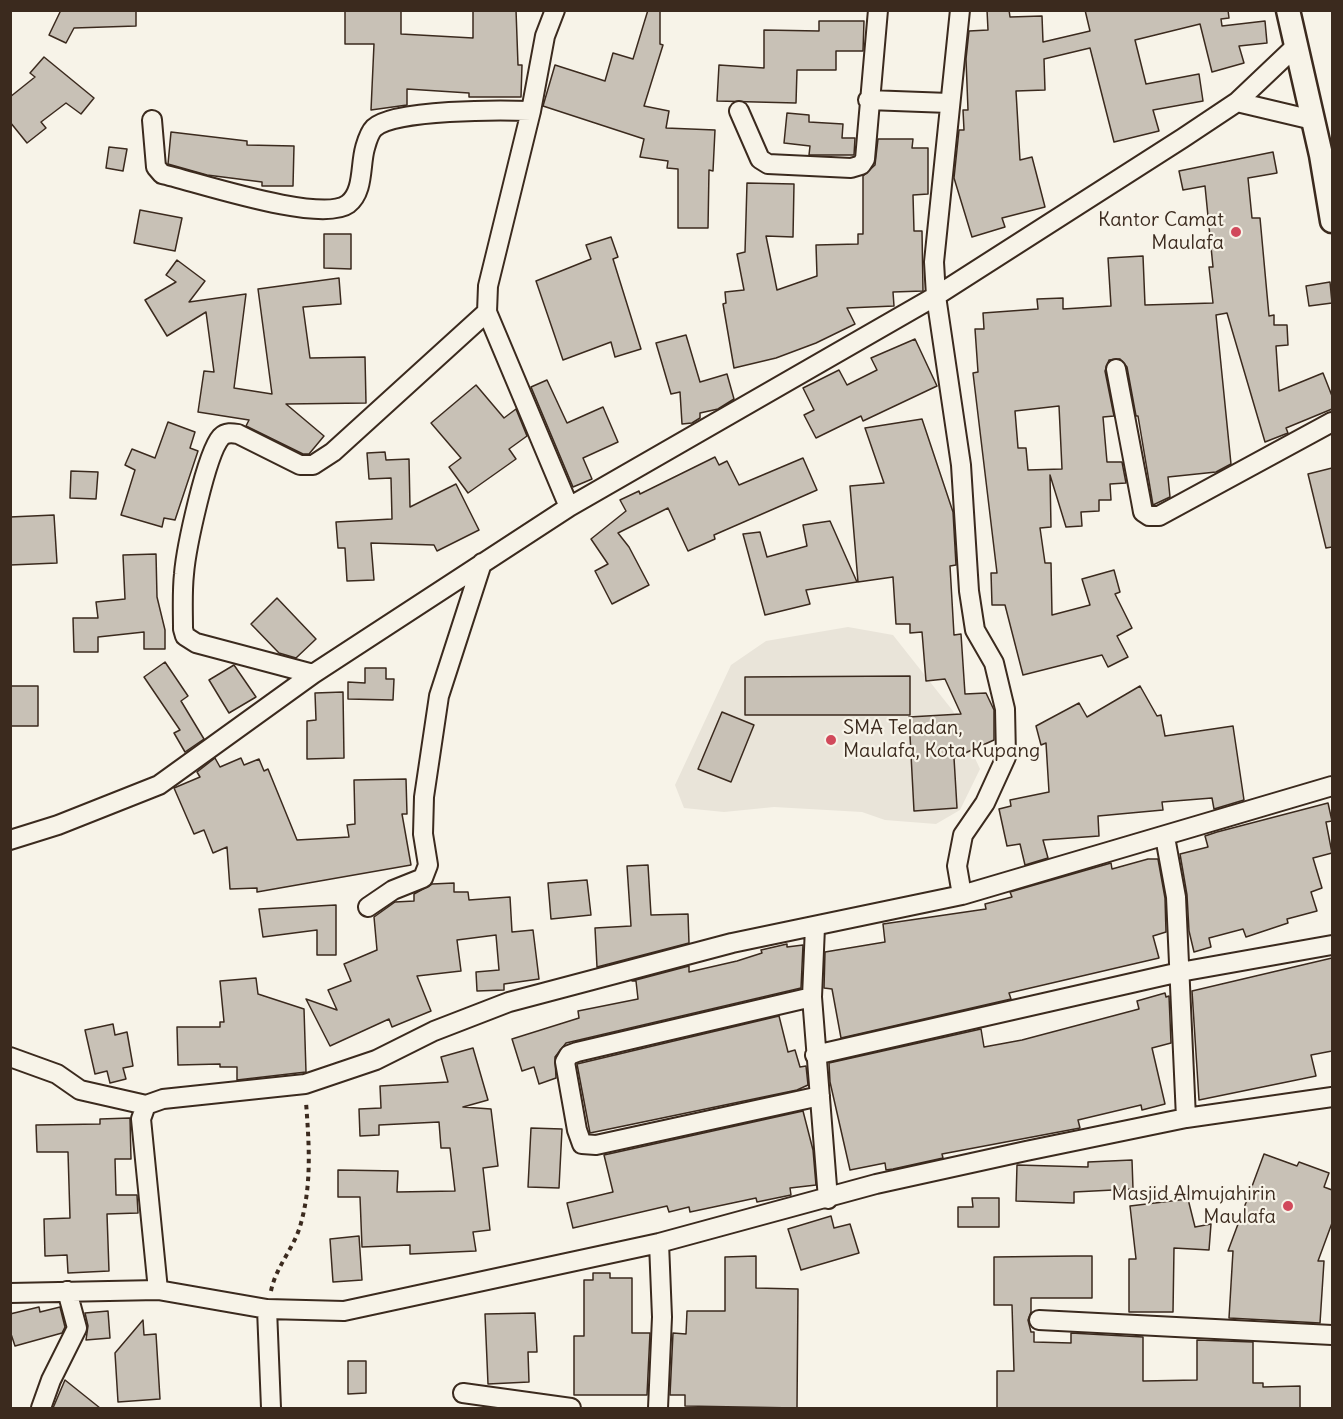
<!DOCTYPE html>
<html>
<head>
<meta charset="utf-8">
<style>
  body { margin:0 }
  #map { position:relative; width:1343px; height:1419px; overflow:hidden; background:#f7f3e8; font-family:Delius,sans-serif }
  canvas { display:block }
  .frame { position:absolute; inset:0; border:12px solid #3b2a1e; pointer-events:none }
</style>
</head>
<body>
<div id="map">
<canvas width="1343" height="1419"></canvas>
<div class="frame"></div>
</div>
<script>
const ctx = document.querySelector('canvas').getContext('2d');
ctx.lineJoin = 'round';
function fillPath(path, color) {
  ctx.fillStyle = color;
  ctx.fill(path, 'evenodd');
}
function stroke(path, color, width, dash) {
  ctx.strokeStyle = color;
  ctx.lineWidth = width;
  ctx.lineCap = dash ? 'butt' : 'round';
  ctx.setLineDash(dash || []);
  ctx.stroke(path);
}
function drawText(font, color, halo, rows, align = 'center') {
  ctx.font = font + ' Delius,sans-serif';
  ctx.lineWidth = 4.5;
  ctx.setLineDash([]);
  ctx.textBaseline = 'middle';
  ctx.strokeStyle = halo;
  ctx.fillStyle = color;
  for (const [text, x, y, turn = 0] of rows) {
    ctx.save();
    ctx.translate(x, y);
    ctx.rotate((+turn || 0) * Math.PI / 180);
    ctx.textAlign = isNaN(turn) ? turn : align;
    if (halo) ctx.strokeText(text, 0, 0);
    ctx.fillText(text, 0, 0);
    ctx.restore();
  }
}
const built = new Path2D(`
  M848 627 893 635 953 711 980 769 960 810 936 824 885 820 862 812 774 807 724 812 684 808 675 785 731 665 766 641Z`);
const building = new Path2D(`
  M61 10H136V26L74 28 66 43 49 35Z
  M345 10H401V34L473 38V11L516 10 518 65H522L521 97H469V93L407 89V105L371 110 374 44H345Z
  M648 10H660V44L663 45 644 106 669 111 666 128 715 130 713 171 709 170 708 228H678V169L667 168 668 161 640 157 644 139 543 106 555 65 605 81 613 53 633 59Z
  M987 10H1009L1010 17 1042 16 1043 42 1090 31 1085 10H1228L1229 18 1221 19 1222 26 1265 21 1267 43 1239 46 1244 63 1212 72 1200 24 1135 40 1146 84 1199 74 1203 101 1153 110 1159 131 1114 142 1090 48 1044 59 1045 90 1016 91 1020 160 1032 157 1045 207 1002 218 1005 227 972 237 954 178 959 130H964L963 110H968L966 59 969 31 988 30Z
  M819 21H864L863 51H836V70H797L796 103 717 101 719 65 764 68V30L819 31Z
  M44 57 94 98 81 114 66 103 41 122 46 128 27 143 10 122V97L35 77 30 73Z
  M787 113 809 115V122L843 124 842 138H855L854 155H809L810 146 784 143Z
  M171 132 247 141V145L294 146 293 186H262V182L207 175 168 164Z
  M878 139H913L912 148H928V194L913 195 914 231H922L923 291 893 292 894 306 847 308 855 324 816 343 776 358 734 368 723 304 726 303 725 292 744 290 737 254 745 252 747 183 794 184 793 237 766 236 777 290 817 276 816 245 858 244V234H863V176L875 165Z
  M109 147 127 149 123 171 106 168Z
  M1273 152 1277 173 1248 178 1252 218H1260L1269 316 1274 315V325H1287L1288 345 1276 346 1279 391 1323 373 1332 396V409L1286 428 1288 433 1265 442 1227 313 1216 315 1231 464 1216 472 1168 477 1170 497 1153 505 1138 416H1136L1127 367 1120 359 1109 360 1105 371 1114 416 1103 417 1107 462H1122L1126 483 1110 484 1111 500H1099V511L1081 512 1082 526 1066 527 1050 475 1051 527 1040 528 1045 563H1051L1052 615 1090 605 1082 579 1114 570 1120 592 1115 594 1132 628 1117 636 1128 657 1108 667 1102 655 1023 675 1005 605H992L991 573H997L973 373 978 372 975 329H984L983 313 1038 309 1037 299 1063 298V309L1111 306 1108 258 1143 256 1145 305 1213 303 1209 267H1213L1205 186 1183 190 1179 171ZM1059 406 1062 469 1028 470 1026 448H1018L1015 411Z
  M140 210 182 218 175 251 134 243Z
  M324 234H351V269L324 268Z
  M611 237 618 257 613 259 641 349 615 357 611 342 563 360 536 281 591 259 586 245Z
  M177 260 205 281 189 302 246 294 234 388 272 394 258 289 339 278 341 304 303 307 310 358 365 357 366 403 286 404 324 436 309 454H303L246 426 249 420 198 412 204 371 214 372 206 312 167 336 145 300 176 282 166 275Z
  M1330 282 1332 303 1309 306 1306 286Z
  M686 335 700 382 727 374 734 399 718 409 700 413V418L692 423 682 424 680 392 671 394 656 343Z
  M915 339 937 386 863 421 861 416 816 438 804 415 814 410 803 388 839 370 847 385 877 370 871 358Z
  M547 380 567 423 603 407 618 442 583 458 592 479 573 487 531 387Z
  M476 385 504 418 516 409 527 436 509 449 516 459 468 493 449 467 461 458 431 423Z
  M922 419 953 512 956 565 950 566 954 635 961 634 965 694 986 693 994 710V740L954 758 957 808 914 811 909 717 961 714 945 679 926 681 922 632 910 633V624H896L893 577 858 582 850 486 884 483 865 428Z
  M168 422 195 432 190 448 198 451 175 520 164 518 162 527 121 515 135 470 125 465 132 449 155 458Z
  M385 452 386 460 409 459 410 507 456 484 479 530 437 551 434 545 371 543 374 580 347 581 345 548H338L336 522 392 519 391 478 369 479 367 453Z
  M715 457 719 465 727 461 739 485 803 458 817 490 714 535 715 539 688 551 668 508 618 533 629 547 649 585 612 604 595 571 608 564 591 539 626 511 620 500 639 491 640 494Z
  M1332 468V547L1326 548 1308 474Z
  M71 471 98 472 96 499 70 498Z
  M54 515 57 563 10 565V517Z
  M830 521 857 582 806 590 810 604 765 615 743 534 760 532 767 557 807 546 803 525Z
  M156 554 157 597 165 630V649H144V632L98 637V652H74L73 618H98L96 602 125 599 123 555Z
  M277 598 316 639 296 658 279 653 251 624Z
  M165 662 188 696 181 701 204 739 185 752 174 733 180 730 144 677Z
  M234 665 256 697 229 713 209 680Z
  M365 668H386V679H394L393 700 348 699V682L365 683Z
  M910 676V715H745V677Z
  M10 686H38V726H10Z
  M1140 686 1157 716 1161 715 1165 736 1233 726 1244 800 1214 809 1212 798 1162 802 1163 810 1098 816 1099 836 1043 840 1048 858 1025 865 1020 844 1007 846 999 809 1011 806 1010 800 1049 792 1046 743 1041 745 1036 726 1079 703 1087 717Z
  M343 692 344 758 307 759V721L316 720 315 693Z
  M722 712 754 725 731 782 698 769Z
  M215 758 220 767 241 758 244 765 259 759 264 771 268 769 297 840 349 837 347 825 355 824 354 780 406 779 407 814H402L411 865 257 892V888L230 889 227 847 213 853 204 830 194 834 174 788 200 777 197 772Z
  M1328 803 1332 821 1326 822 1332 853 1313 858 1322 888 1311 892 1317 911 1287 919 1288 923 1246 937 1243 929 1209 938 1211 947 1194 952 1189 931 1187 895 1180 854 1208 847 1205 836 1217 832Z
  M1148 859H1158L1165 898 1166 932 1153 936 1159 958 1009 993 1011 999 841 1038 832 989 824 988 825 952 885 942 883 924 986 909 985 904 1012 897 1010 892 1111 863 1112 869Z
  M648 865 651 915 688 914 689 943 597 967 595 928 631 926 627 866Z
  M587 880 591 915 551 919 548 883Z
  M454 883V892H468L469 900 510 897 512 932 533 930 539 979 504 984V990L477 991 476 972 499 970 496 935 457 940 461 971 417 976 431 1011 392 1027 389 1019 330 1046 306 999 337 1010 328 990 351 981 344 964 377 950 374 917 395 902 414 901V894L432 884Z
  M336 905V955H317V930L263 937 259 909Z
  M787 944V947L803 945 801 988 566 1043 555 1057 556 1078 539 1084 534 1067 522 1071 512 1039 579 1018 578 1011 638 999 636 981H632L689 966V972L737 961 762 953 761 950Z
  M1332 958V1051L1311 1055 1316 1076 1199 1100 1192 991Z
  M256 978 258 994 304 1009 306 1072 237 1080V1067H220V1064L178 1065 177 1027H220V1022H224L220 981Z
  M1165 993 1166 997 1169 996 1171 1043 1152 1048 1165 1104 1142 1110 1141 1105 1078 1120 1080 1128 942 1154 943 1158 893 1169 886 1170 885 1163 850 1170 830 1082 829 1063 981 1029 984 1047 1022 1040 1139 1009 1137 1001Z
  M779 1016 788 1052 795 1050 800 1067 806 1066 808 1085 797 1090 590 1133 577 1064Z
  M113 1024 115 1035 127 1032 133 1066 123 1068 126 1079 110 1083 107 1071 95 1074 85 1030Z
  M473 1048 488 1100 463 1107 491 1109 498 1166 483 1168 490 1230 473 1232 476 1251 410 1254V1245L362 1247 360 1197H338V1170L398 1171 397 1192 455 1191 450 1148H441L439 1122 379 1125V1135L360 1136 359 1109 381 1108 380 1086 448 1082 441 1057Z
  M803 1111 813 1150 816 1185 790 1188 791 1195 757 1202 756 1198 690 1212 689 1207 669 1212 667 1206 573 1228 567 1203 613 1192 604 1155Z
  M130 1118 131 1159H115L116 1195H137L138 1213 107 1214 109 1271 68 1273 67 1255 45 1256 44 1219 70 1218 68 1152H37L36 1125 100 1124V1119Z
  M531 1128 562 1129 559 1188 528 1187Z
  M1264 1154 1297 1166 1299 1162 1329 1173 1324 1187 1332 1190V1223L1318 1261H1324L1320 1323 1229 1318 1233 1251H1228Z
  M1132 1160 1133 1189 1074 1192V1203L1016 1201 1017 1165 1088 1167V1162Z
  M972 1198H999V1227H958V1207H973Z
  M1188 1199 1195 1227 1211 1224 1209 1250 1174 1248 1173 1312H1129V1259H1136L1130 1206Z
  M831 1216 834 1228 850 1224 859 1253 801 1270 788 1229Z
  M359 1236 362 1280 333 1282 330 1239Z
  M756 1256V1288L798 1289 797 1408 685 1406V1395H670L673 1333 686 1334 687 1311H725V1257Z
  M1075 1256H1092V1298H1031V1312L1028 1320 1031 1332H1034V1342L1071 1343V1333L1143 1337V1381L1197 1380V1340L1253 1342V1383H1263V1387L1300 1386V1408H997V1371H1014L1012 1305H994V1257Z
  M593 1273H610V1278H632V1333H650L647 1395H574V1336H584V1280H593Z
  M39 1307 40 1312 60 1307 65 1327 62 1333 15 1346 10 1331V1314Z
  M108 1311 110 1338 86 1340 88 1326 85 1313Z
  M535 1313 537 1352H528L529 1382 488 1384 485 1314Z
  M143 1320 144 1335 156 1334 160 1399 118 1402 115 1353Z
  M348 1361H366V1393L348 1394Z
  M65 1380 100 1408H53Z`);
const path = new Path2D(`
  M271 1291C276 1266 295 1247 301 1223 312 1183 309 1143 306 1102`);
const minor = new Path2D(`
  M555 10 545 36 531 111 488 286 487 312 569 507
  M960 10 934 262 936 296 961 465 969 591 975 630 994 663 1005 709 1006 757 985 803 963 835 957 866 962 895
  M868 100 949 103
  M1237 102 1313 120
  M739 111 760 159 768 164 851 168 861 165 865 159 878 10
  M152 120 156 167 162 174C197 182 321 224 348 204 364 192 360 165 365 148 367 141 369 133 374 128 394 109 502 110 531 111
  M1116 369 1141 501 1143 512 1149 516H1159L1332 422
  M313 674 196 643 185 636 183 629C183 611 182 592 184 574 186 549 206 454 221 437 226 432 232 433 238 434L300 465H313L333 452 487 312
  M1165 837 1176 897 1186 1118
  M10 840 58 825 159 785 313 674 569 507 936 296 1183 138 1237 102 1296 46
  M368 907 393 890 423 878 428 865 423 834 424 797 439 696 482 563
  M815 927 812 997 828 1199
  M812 997 577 1052 569 1055 565 1062 577 1130 582 1144 596 1145 820 1096
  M815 1055 1180 972 1332 945
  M10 1057 57 1074 80 1090 146 1105
  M158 1290 141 1119 146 1105 163 1099 305 1084 376 1060 434 1031 509 1002 732 943 962 895 1332 786
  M10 1293 158 1290 267 1309 344 1311 659 1243 876 1184 1026 1151 1186 1118 1332 1097
  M267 1309 271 1408
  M1039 1320 1332 1335
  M463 1393 571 1408
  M41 1408 51 1380 77 1328 67 1291
  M658 1408 662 1317 659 1243`);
const tertiary = new Path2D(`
  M1288 10 1321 155 1332 221`);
const markers = [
  [1236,232,6,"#d1495b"],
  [831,740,6,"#d1495b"],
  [1288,1206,6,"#d1495b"]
];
const poiNames = [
  ["Kantor Camat",1224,220],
  ["Maulafa",1224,243],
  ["SMA Teladan,",843,728,"left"],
  ["Maulafa, Kota Kupang",843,751,"left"],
  ["Masjid Almujahirin",1276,1194],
  ["Maulafa",1276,1217]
];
fillPath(built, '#e9e4d9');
fillPath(building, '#c8c1b6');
stroke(building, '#3b2a1e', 1.5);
stroke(minor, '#3b2a1e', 22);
stroke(tertiary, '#3b2a1e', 27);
stroke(path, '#3b2a1e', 4, [4.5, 4.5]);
stroke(minor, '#f7f3e8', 18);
stroke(tertiary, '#f7f3e8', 22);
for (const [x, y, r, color] of markers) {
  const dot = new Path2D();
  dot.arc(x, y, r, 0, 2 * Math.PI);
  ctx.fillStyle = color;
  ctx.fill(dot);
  stroke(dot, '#f7f3e8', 2);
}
drawText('20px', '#3b2a1e', '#f7f3e8', poiNames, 'right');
</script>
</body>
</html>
